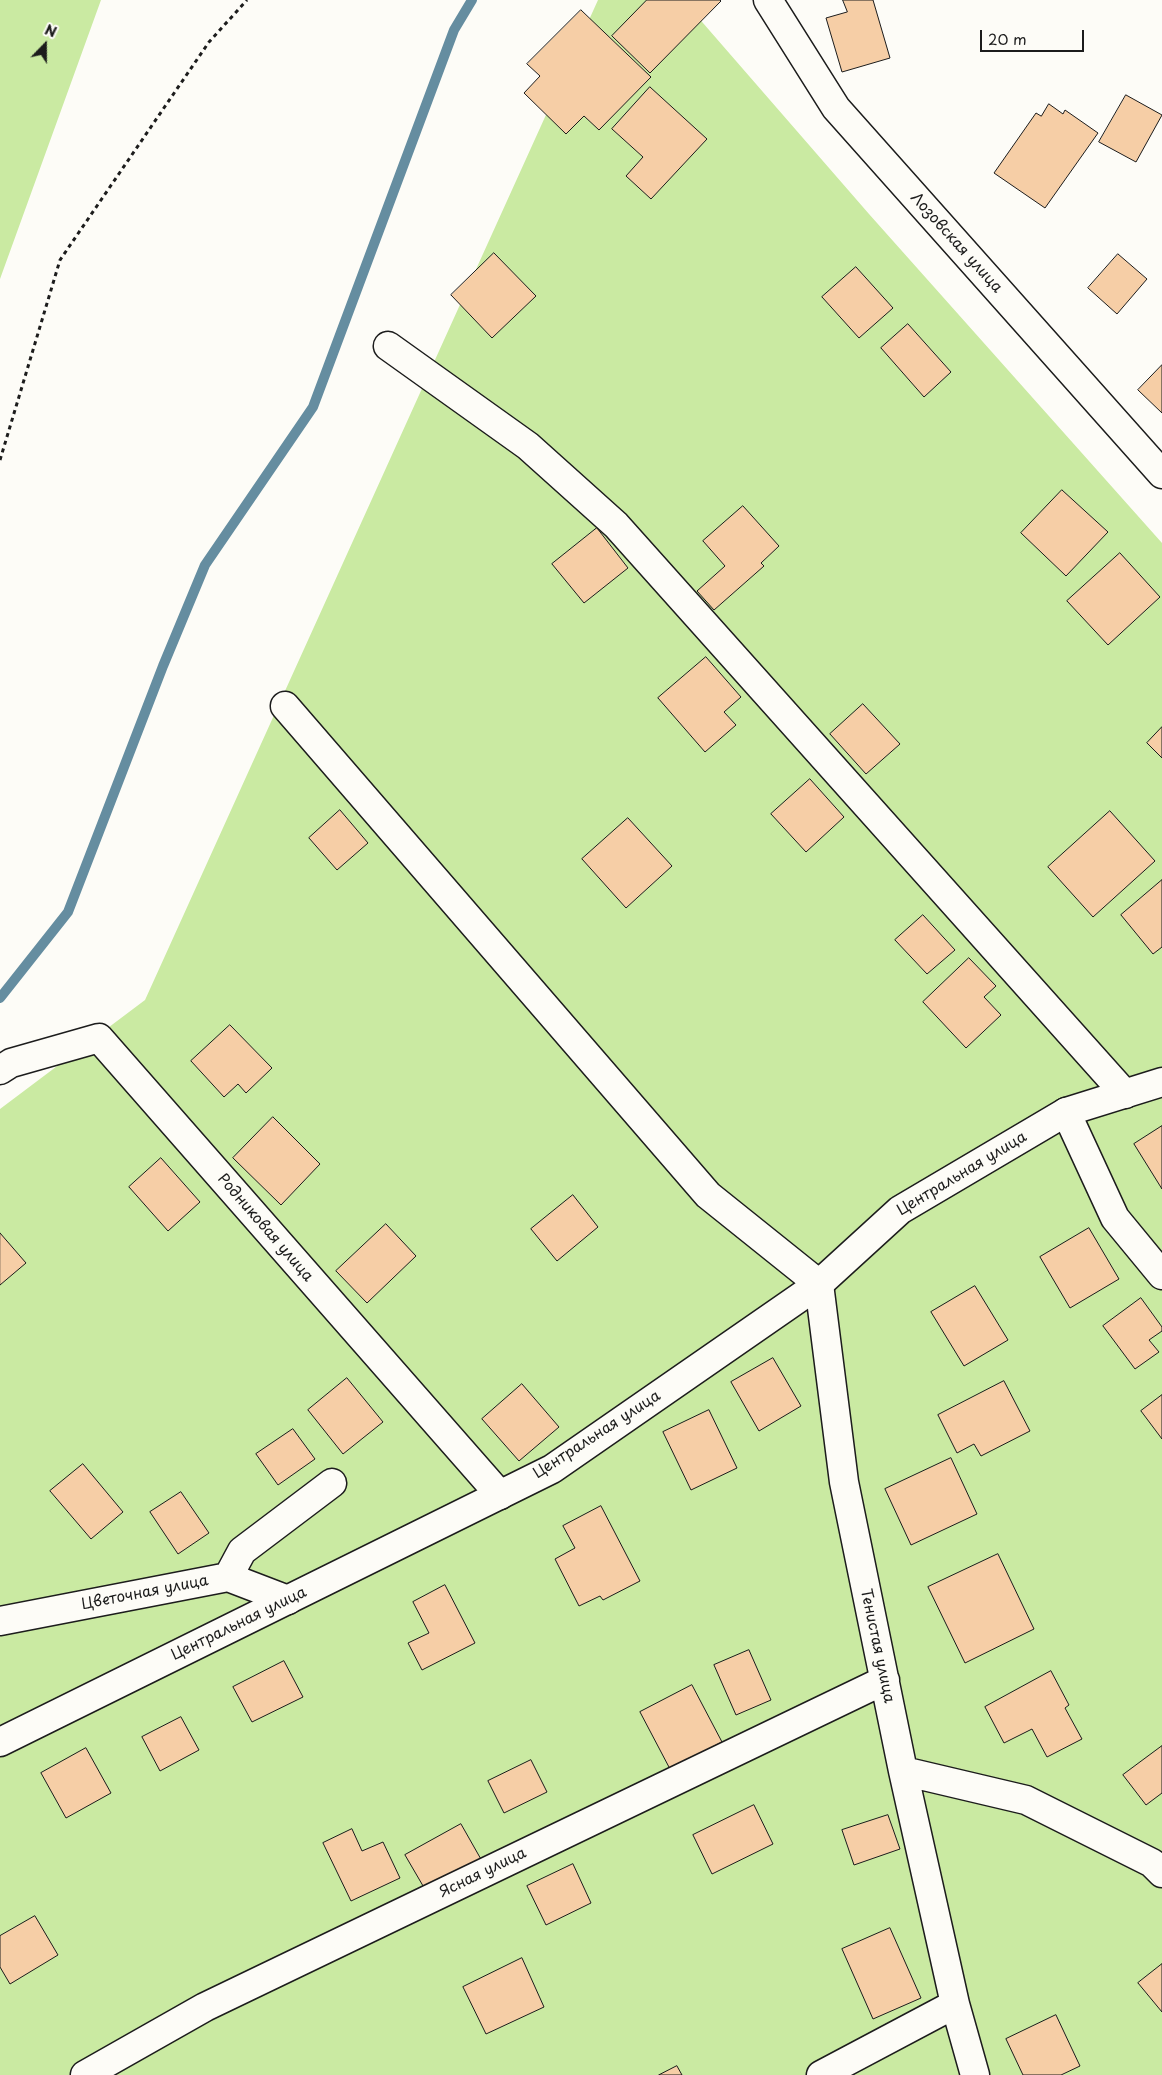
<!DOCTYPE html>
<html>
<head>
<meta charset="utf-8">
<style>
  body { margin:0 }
  #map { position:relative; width:1162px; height:2075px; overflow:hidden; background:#fdfcf7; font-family:"Playpen Sans",sans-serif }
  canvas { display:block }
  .north { position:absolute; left:20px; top:20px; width:50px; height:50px; -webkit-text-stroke:4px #fdfcf7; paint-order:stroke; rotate:22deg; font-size:14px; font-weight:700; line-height:20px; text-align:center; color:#1c1c1c }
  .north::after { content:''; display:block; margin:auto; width:18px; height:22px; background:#1c1c1c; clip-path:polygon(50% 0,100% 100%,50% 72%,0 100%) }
  .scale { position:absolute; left:980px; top:30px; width:104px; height:22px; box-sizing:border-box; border:2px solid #1c1c1c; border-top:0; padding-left:6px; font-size:15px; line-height:18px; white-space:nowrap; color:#1c1c1c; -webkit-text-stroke:4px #fdfcf7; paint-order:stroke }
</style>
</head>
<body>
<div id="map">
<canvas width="1162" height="2075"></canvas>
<div class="north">N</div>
<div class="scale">20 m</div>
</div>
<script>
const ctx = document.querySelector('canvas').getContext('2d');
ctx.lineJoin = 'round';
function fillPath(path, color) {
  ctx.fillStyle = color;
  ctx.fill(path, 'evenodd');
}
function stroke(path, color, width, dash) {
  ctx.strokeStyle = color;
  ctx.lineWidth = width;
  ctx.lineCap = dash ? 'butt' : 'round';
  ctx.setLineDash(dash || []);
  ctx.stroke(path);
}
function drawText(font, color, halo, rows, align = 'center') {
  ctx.font = font + ' "Playpen Sans",sans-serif';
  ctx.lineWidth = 4;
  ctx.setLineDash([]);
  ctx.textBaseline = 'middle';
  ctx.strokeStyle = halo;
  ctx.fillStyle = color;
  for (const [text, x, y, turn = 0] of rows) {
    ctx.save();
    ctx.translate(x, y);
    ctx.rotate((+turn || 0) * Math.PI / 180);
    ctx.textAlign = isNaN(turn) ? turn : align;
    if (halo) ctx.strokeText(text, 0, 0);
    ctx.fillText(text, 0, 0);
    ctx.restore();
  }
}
const green = new Path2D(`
  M0 0H101L0 279Z
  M598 0H683L869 214 1162 543V2075H0V1109L145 1000Z`);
const stream = new Path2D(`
  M0 998 68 912 163 666 205 565 313 407 454 30 472 0`);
const building = new Path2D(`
  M647 0H720L721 1 650 73 612 36Z
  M843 0H873L890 58 842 72 826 18 847 12Z
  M581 10 651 77 599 130 584 116 566 134 524 93 540 76 527 64Z
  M650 87 707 139 651 199 626 176 643 157 612 129Z
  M1126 95 1162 115 1136 162 1099 142Z
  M1049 104 1063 114 1065 110 1098 133 1045 208 994 173 1036 113 1041 116Z
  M494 253 536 296 492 338 451 295Z
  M1118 254 1147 279 1117 314 1088 288Z
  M856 267 893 308 859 338 822 297Z
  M908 324 951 372 924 397 881 348Z
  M1162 365V413L1138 390Z
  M1062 490 1108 532 1066 576 1021 533Z
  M743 506 779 546 761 563 764 566 714 610 697 591 725 566 703 541Z
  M597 528 628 568 584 603 552 564Z
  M1120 553 1160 597 1108 645 1067 601Z
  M706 657 741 697 724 712 736 725 705 752 658 698Z
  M863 704 900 744 866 774 830 734Z
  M1162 727V758L1147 743Z
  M810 779 844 817 806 852 771 814Z
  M340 810 368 843 337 870 309 838Z
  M1110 811 1155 861 1093 917 1048 867Z
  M628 818 672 866 626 908 582 859Z
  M1162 880V947L1153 954 1121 915Z
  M923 915 955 950 927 974 895 940Z
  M969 958 996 986 984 997 1001 1015 966 1048 923 1002Z
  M230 1025 272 1068 246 1093 238 1084 224 1097 191 1061Z
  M273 1117 320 1164 281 1205 233 1158Z
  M1162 1126V1189L1134 1144Z
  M161 1158 200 1202 168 1231 129 1187Z
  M573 1195 598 1227 557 1261 531 1229Z
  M386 1224 416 1256 367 1303 336 1271Z
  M1089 1228 1119 1279 1070 1308 1040 1257Z
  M0 1233 26 1263 0 1285Z
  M975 1286 1008 1340 964 1366 931 1312Z
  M1141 1298 1162 1327V1331L1149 1340 1159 1352 1135 1369 1103 1326Z
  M773 1358 801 1406 759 1431 731 1382Z
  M347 1378 383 1422 343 1454 308 1410Z
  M1004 1381 1030 1431 981 1456 974 1444 957 1453 938 1415Z
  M522 1384 559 1427 519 1461 482 1419Z
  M1162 1395V1439L1141 1411Z
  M709 1410 737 1468 691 1490 663 1432Z
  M293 1429 315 1459 278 1485 256 1454Z
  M951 1458 977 1514 911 1545 885 1489Z
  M83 1464 123 1512 91 1539 50 1491Z
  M181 1492 209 1533 178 1554 150 1512Z
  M601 1506 640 1581 603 1600 600 1596 579 1606 555 1559 575 1548 563 1526Z
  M998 1554 1034 1629 965 1663 928 1587Z
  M445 1585 475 1643 422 1670 408 1643 429 1633 413 1602Z
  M749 1650 771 1700 736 1715 714 1665Z
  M284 1661 303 1697 252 1722 233 1687Z
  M1051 1671 1069 1705 1065 1708 1082 1739 1047 1757 1032 1729 1004 1743 985 1707Z
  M692 1685 722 1742 670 1769 640 1712Z
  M181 1717 199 1750 160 1771 142 1737Z
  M1162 1746V1793L1146 1805 1123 1775Z
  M86 1748 111 1793 66 1818 41 1773Z
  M531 1760 547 1792 504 1813 488 1781Z
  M754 1805 773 1844 712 1874 693 1835Z
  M888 1815 900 1849 854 1865 842 1830Z
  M461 1824 482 1861 426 1891 405 1855Z
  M352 1829 362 1851 383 1842 400 1878 351 1901 323 1843Z
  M573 1864 591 1903 546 1925 527 1886Z
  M35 1916 58 1955 10 1984 0 1967V1936Z
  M890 1928 921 1998 873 2019 842 1949Z
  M522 1958 544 2007 486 2034 463 1987Z
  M1162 1964V2012L1138 1983Z
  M1056 2015 1080 2066 1061 2075H1023L1006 2039Z
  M677 2066 682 2075H659Z`);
const path = new Path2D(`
  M0 460 60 260 209 42 247 0`);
const minor = new Path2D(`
  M388 346 528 446 616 525 1125 1094
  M285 706 708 1195 819 1284 844 1482 903 1771 955 2004 975 2075
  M0 1070 11 1063 99 1038 500 1495
  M1066 1112 1115 1218 1162 1275
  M228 1577 242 1551 332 1483
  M0 1621 228 1577 288 1600
  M903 1771 1026 1800 1152 1863 1162 1873
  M85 2075 205 2007 885 1680
  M821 2075 955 2004`);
const secondary = new Path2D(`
  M768 0 836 108 1162 474
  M0 1742 552 1469 819 1284 900 1210 1066 1112 1162 1082`);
const streetNames = [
  ["Лозовская улица",956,243,48],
  ["Центральная улица",962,1174,-31],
  ["Родниковая улица",265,1228,49],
  ["Центральная улица",597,1435,-33],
  ["Цветочная улица",145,1593,-11],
  ["Центральная улица",239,1624,-26],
  ["Тенистая улица",877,1646,78],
  ["Ясная улица",483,1873,-26]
];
fillPath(green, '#caeaa2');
stroke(stream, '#658da0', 10);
fillPath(building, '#f6cea6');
stroke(building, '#1c1c1c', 1);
stroke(minor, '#1c1c1c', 31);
stroke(secondary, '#1c1c1c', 31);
stroke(path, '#1c1c1c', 3, [4, 4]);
stroke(minor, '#fdfcf7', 28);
stroke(secondary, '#fdfcf7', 28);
drawText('15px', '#1c1c1c', '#fdfcf7', streetNames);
</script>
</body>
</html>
